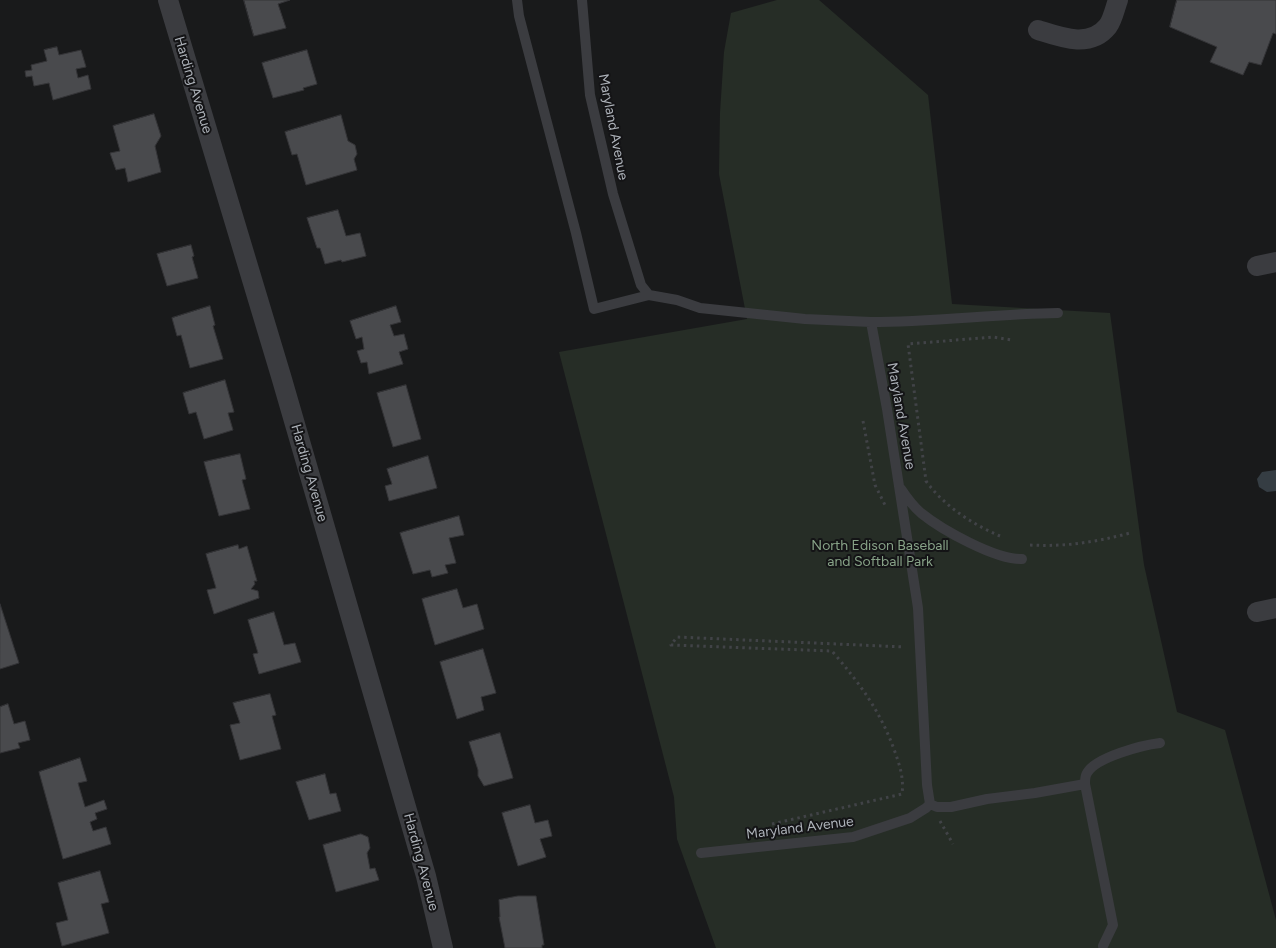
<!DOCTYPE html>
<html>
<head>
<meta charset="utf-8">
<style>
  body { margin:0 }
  canvas { display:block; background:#191a1b }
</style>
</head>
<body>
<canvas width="1276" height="948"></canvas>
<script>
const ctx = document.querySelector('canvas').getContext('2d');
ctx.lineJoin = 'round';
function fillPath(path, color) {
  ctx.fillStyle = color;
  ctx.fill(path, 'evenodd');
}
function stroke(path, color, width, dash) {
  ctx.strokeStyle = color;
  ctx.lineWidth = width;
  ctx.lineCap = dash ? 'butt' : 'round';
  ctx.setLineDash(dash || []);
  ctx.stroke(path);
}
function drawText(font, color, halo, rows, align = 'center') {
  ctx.font = font + ' Figtree,sans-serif';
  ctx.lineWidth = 4;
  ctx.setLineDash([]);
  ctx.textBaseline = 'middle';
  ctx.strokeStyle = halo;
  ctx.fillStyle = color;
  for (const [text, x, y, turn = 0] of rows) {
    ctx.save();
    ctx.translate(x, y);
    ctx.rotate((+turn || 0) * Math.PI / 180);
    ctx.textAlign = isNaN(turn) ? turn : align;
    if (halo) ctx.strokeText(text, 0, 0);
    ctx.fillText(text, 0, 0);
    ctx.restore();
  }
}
const green = new Path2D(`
  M777 0H819L928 95 952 304 1110 313 1144 565 1177 712 1225 730 1276 920V948H716L677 839 674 797 559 352 747 319 719 174 720 113 724 52 731 13Z`);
const water = new Path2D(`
  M1276 470V491L1267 492 1259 487 1257 479 1262 472Z`);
const building = new Path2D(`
  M244 0H290L278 4 286 28 254 36Z
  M1177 0H1276V34L1273 33 1261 65 1249 62 1243 75 1210 62 1217 47 1170 27Z
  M57 47 59 55 81 50 86 67 76 69 78 78 88 75 91 89 53 100 49 83 34 86 32 76 26 77 25 71 32 70 31 65 47 61 44 50Z
  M307 50 317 84 303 88 304 90 273 98 262 63Z
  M154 114 161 136 155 146 161 172 128 182 125 168 116 170 110 153 120 151 113 126Z
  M341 115 348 141 355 145 357 154 354 159 357 170 306 185 297 154 292 155 285 132Z
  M338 210 346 236 360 233 366 256 342 262 341 260 325 264 320 248H317L307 218Z
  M191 245 194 256 192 257 198 278 167 286 157 254Z
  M210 306 215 325 213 326 223 359 190 368 181 335 177 336 172 318Z
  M396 306 401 322 390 325 394 336 404 334 408 349 399 352 403 364 369 374 367 362 361 363 357 351 364 349 362 337 356 339 350 321Z
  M225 380 234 412 228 413 233 430 204 439 196 412 189 414 183 393Z
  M406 385 421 439 393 447 377 393Z
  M240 454 246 479 242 480 250 509 219 516 204 462Z
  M428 456 437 488 389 501 385 486 392 484 387 469Z
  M459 516 464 535 449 538 456 563 445 565 448 573 432 577 430 570 413 574 400 533Z
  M238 545 239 549 247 546 257 581H254L255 584 251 589 258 591 259 598 214 614 207 590 216 588 206 554Z
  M457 589 463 608 477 604 484 629 435 645 422 599Z
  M0 604 19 663 0 669Z
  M274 612 284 645 295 643 301 662 259 674 253 654 258 653 248 620Z
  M483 649 496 693 481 697 484 710 457 719 440 662Z
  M270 694 276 715 272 716 281 749 240 760 230 725 240 723 233 703Z
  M8 704 14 724 25 721 30 740 18 743 20 748 0 753V707Z
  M500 733 513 778 484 786 478 776V770L469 742Z
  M80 758 87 781 78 783 85 807 104 800 107 809 95 813 97 819 90 822 93 831 106 827 111 844 63 859 39 772Z
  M325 774 330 794 336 793 341 811 309 820 296 782Z
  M530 805 535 823 548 820 552 836 540 839 546 857 518 866 502 813Z
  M361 834 368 837 370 848 367 853 370 869 375 868 379 880 336 892 323 845Z
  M100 871 109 902 101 904 109 933 62 946 56 923 68 920 58 883Z
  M518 896H536L544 945H542V948H505L499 917H500L499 900Z`);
const path = new Path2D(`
  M863 421 875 485 886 507
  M1000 536C972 524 944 506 926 481L908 344 993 337 1012 340
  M1030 545C1065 547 1096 542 1130 533
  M940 821 953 844
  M772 824 902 794C904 779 900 766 895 752 880 710 860 684 832 651L671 645 677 637 905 647`);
const lane = new Path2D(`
  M517 0 519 16 576 233 594 309 649 295
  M582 0 590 95 613 194 641 285 649 295 677 300 700 308 805 319 871 322 887 409 918 608 927 785 930 804 926 808 910 818 853 837 701 853
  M871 322C933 322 995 314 1058 313
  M901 489C907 498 914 507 921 513 942 530 996 560 1022 559
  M1085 784C1085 780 1085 776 1087 773 1096 757 1143 745 1160 743
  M930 804 937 807H951L987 799 1035 793 1085 784 1113 925 1103 946`);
const street = new Path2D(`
  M168 0 281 376 426 876 443 948
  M1038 30C1060 37 1090 49 1108 26 1113 19 1115 8 1118 0
  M1257 266 1276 262
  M1257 612 1276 608`);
const streetNames = [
  ["Harding Avenue",193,85,73],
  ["Maryland Avenue",613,127,79],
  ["Maryland Avenue",901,416,80],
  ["Harding Avenue",309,473,74],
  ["Maryland Avenue",800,828,-7],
  ["Harding Avenue",421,862,75]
];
const parkNames = [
  ["North Edison Baseball",880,546],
  ["and Softball Park",880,562]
];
fillPath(green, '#262d26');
fillPath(water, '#353d43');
fillPath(building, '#494a4d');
stroke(building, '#343437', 1);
stroke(path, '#414347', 3, [2.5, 4]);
stroke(lane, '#3b3c40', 10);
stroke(street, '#3b3c40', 20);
drawText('14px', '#adb2b9', '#141416', streetNames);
drawText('14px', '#87a287', '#141416', parkNames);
</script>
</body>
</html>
